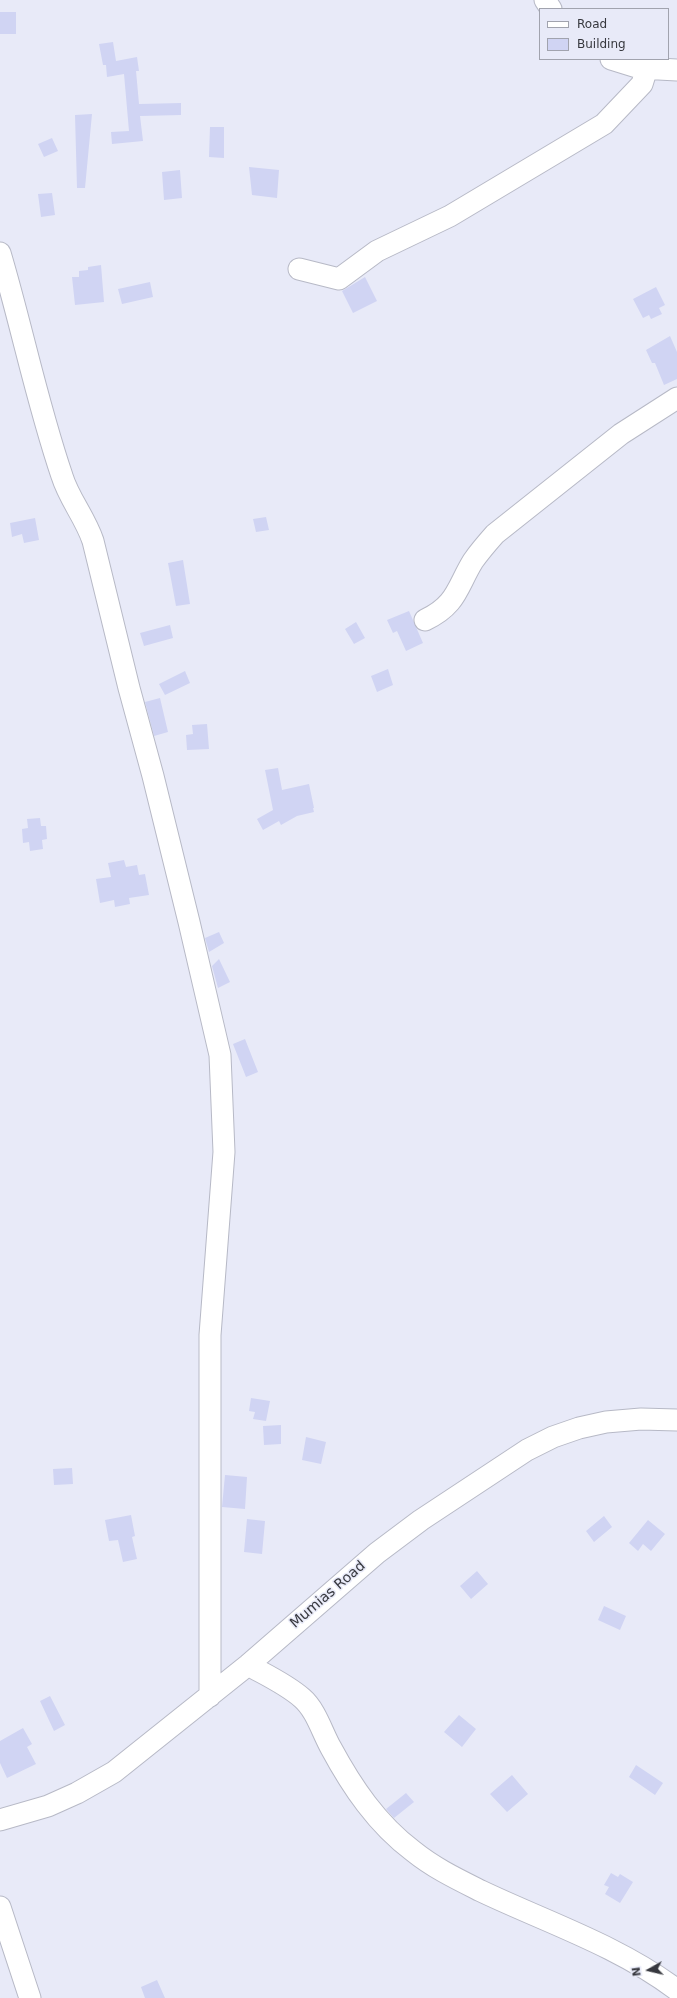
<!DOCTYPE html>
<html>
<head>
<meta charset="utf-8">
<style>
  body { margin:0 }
  #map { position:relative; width:677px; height:1998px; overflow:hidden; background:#e8eaf8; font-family:"DejaVu Sans",sans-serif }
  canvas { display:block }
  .legend { position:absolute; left:539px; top:8px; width:130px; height:52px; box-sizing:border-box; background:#e8eaf8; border:1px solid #a1a3ae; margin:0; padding:5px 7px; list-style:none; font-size:12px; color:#37383e }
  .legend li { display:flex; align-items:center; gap:8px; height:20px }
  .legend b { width:20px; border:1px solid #a1a3ae }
  .north { position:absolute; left:629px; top:1950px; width:40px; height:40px; -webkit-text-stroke:3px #e8eaf8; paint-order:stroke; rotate:262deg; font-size:11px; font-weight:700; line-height:16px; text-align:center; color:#37383e }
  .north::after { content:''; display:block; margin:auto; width:14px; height:18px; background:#37383e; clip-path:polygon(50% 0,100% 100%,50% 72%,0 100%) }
</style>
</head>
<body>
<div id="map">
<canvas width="677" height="1998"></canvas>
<ul class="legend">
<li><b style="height:5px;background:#fff"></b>Road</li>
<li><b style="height:11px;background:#d0d4f3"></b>Building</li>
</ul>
<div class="north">N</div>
</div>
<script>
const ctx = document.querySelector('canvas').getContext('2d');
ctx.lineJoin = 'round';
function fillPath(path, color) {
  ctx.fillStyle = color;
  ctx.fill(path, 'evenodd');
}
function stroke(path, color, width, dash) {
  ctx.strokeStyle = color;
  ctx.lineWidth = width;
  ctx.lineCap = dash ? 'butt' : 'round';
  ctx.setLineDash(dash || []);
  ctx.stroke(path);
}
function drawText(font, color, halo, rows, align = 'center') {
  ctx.font = font + ' "DejaVu Sans",sans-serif';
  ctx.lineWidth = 3;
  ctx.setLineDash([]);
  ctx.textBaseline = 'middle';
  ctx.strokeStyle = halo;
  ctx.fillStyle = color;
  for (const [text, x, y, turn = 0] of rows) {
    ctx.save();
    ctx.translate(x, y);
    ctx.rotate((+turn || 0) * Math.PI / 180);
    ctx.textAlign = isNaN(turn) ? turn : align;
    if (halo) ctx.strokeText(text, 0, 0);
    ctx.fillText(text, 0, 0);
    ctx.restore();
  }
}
const building = new Path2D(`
  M0 12H16V34H0Z
  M113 42 116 61 137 57 139 71H136L139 104 181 103V115L140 116 143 141 112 144 111 132 129 131 124 74 107 77 106 65H103L99 44Z
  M92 114 85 188H77L75 115Z
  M210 127H224V158L209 157Z
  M52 138 58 151 44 157 38 144Z
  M249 167 279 170 277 198 252 195Z
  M180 170 182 198 164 200 162 172Z
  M52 193 55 215 41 217 38 194Z
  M101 265 104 302 75 305 72 277H79V271L88 270V267Z
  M365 277 377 301 353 313 342 291Z
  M150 282 153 297 122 304 118 289Z
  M656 287 665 305 659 308 662 314 651 319 649 315 643 318 633 299Z
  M670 336 677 352V379L664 385 655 363H652L646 350Z
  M266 517 269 530 256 532 253 519Z
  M35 518 39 540 24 543 22 534 12 537 10 523Z
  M183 560 190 604 176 606 168 563Z
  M409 611 423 643 406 651 397 631 393 633 387 620Z
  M356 622 365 638 354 644 345 629Z
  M170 625 173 638 144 646 140 633Z
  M388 669 393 685 377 692 371 676Z
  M185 671 190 683 165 695 159 684Z
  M160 698 168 732 154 736 145 702Z
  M207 724 209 749 187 750 186 735 193 734 192 725Z
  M278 768 282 790 309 784 314 808H313L314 812 297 816 281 825 279 821 263 830 257 819 273 810 265 770Z
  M40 818 41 826H46L47 839 42 840 43 849 30 851 29 842 23 843 22 829 28 828 27 819Z
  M124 860 126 867 137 865 139 875 145 874 149 895 129 898 130 904 115 907 114 900 100 903 96 879 111 877 108 863Z
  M219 932 224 943 209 952 205 938Z
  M219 959 230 982 218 988 212 966Z
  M245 1039 258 1072 246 1077 233 1044Z
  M251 1398 270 1401 266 1421 253 1419 255 1412 249 1411Z
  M281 1425V1444L264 1445 263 1426Z
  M306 1437 326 1442 321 1464 302 1460Z
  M72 1468 73 1484 54 1485 53 1469Z
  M225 1475 247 1477 245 1509 222 1507Z
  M131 1515 135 1536 132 1537 137 1559 123 1562 118 1540 109 1541 105 1520Z
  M604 1516 612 1527 594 1542 586 1531Z
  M247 1519 265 1521 262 1554 244 1552Z
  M648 1520 665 1534 651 1551 643 1544 638 1551 629 1543Z
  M477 1571 488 1584 471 1599 460 1586Z
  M604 1606 626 1616 620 1630 598 1620Z
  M50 1696 65 1725 54 1731 40 1701Z
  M459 1715 476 1729 462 1747 444 1732Z
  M23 1728 32 1744 27 1747 36 1764 7 1778 0 1763V1741Z
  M636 1765 663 1783 655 1795 629 1777Z
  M512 1775 528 1794 507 1812 490 1794Z
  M406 1793 414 1802 394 1818 386 1809Z
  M611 1873 618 1877 620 1874 633 1882 620 1903 605 1894 609 1887 604 1885Z
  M157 1980 165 1998H145L141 1987Z`);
const minor = new Path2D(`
  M545 0 551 9
  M611 59 640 68 677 70
  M0 253C22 327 37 403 62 476 69 499 85 517 93 541L129 688 153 776 189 922 220 1055 224 1152 210 1335V1696
  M299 269 339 279 377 251 450 216 604 124 642 84 647 68
  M425 620C457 605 457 587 473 561 480 551 487 543 495 534L621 434 677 398
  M248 1665C266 1675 286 1684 302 1698 316 1710 322 1732 331 1748 352 1787 377 1824 413 1851 434 1868 457 1879 481 1891 546 1922 619 1946 677 1990
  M0 1820 48 1806 77 1793 114 1772 248 1665 377 1553 421 1520 527 1450 553 1437 579 1428 606 1422 641 1419 677 1420
  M0 1907 30 1998`);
const streetNames = [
  ["Mumias Road",328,1595,-41]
];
fillPath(building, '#d0d4f3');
stroke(minor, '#b7b9c6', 23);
stroke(minor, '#fff', 21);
drawText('14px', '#37383e', '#e8eaf8', streetNames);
</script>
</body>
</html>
